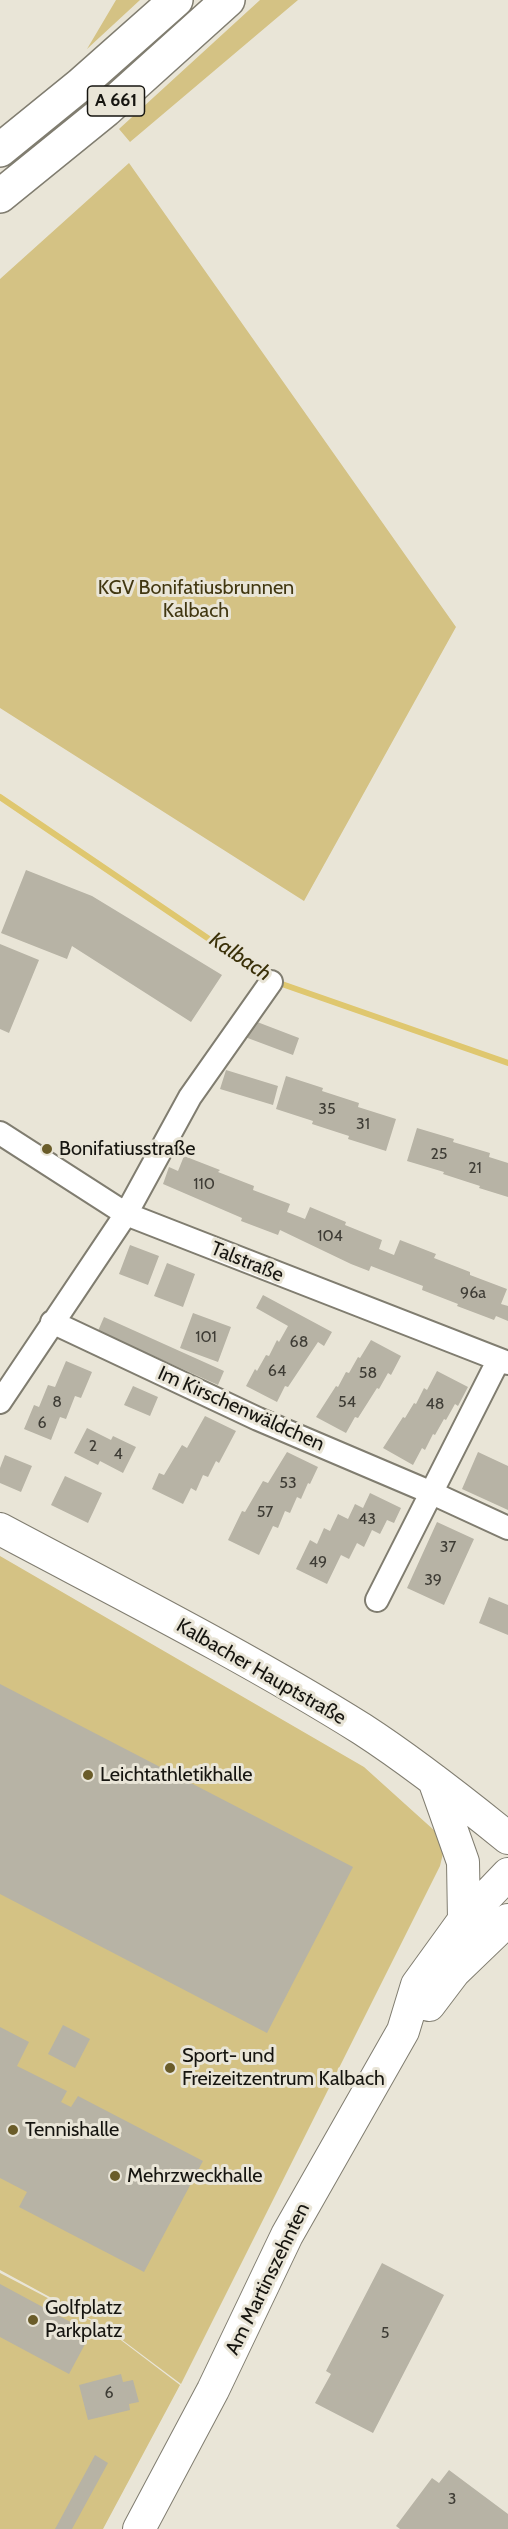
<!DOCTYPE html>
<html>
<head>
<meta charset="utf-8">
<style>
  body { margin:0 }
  canvas { display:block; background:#e9e5d7 }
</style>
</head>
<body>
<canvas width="508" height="2529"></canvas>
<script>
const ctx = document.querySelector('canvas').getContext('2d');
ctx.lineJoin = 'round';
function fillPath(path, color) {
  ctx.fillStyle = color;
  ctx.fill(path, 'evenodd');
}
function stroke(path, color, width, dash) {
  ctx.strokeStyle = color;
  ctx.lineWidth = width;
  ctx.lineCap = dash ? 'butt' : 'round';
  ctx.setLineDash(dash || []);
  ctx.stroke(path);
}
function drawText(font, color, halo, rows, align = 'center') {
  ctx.font = font + ' Cabin,sans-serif';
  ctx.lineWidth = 6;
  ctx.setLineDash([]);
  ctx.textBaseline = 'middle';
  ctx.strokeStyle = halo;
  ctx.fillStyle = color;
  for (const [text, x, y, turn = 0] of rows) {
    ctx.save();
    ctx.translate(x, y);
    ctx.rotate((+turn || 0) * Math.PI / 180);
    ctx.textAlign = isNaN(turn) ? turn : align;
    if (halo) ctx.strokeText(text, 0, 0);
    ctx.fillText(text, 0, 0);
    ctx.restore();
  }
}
const green = new Path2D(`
  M116 0H140L87 49Z
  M260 0H298L130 142 119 129Z
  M129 163 456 627 304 901 0 708V279Z
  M0 1556 364 1767 446 1841 440 1866 181 2384 105 2327 0 2270Z
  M0 2273 105 2328 180 2385 103 2529H0Z`);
const stream = new Path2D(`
  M0 797 234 956 279 983 508 1063`);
const building = new Path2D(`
  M26 870 92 896 222 975 191 1022 72 946 67 959 1 933Z
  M0 944 39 960 9 1033 0 1029Z
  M252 1020 299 1038 293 1055 245 1037Z
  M226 1070 278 1086 273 1105 220 1089Z
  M286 1076 323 1088 322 1091 359 1103 358 1107 396 1119 386 1151 348 1139 349 1136 312 1124 313 1121 276 1109Z
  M417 1128 454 1139 453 1142 490 1153 489 1157 508 1163V1197L479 1188 480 1186 443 1174 444 1172 407 1161Z
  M184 1156 220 1170 218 1172 254 1186 253 1190 290 1204 287 1212 305 1219 310 1207 346 1222 345 1225 382 1240 379 1249 394 1255 400 1240 436 1254 434 1258 470 1272V1275L507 1289 501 1304 508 1306V1321L496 1316 494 1320 457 1306 458 1304 422 1290 423 1286 371 1266 369 1271 351 1264 280 1230 278 1235 241 1221 242 1218 163 1184 169 1167 178 1171Z
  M130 1245 159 1256 148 1285 119 1274Z
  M167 1263 195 1274 183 1307 154 1296Z
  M263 1295 332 1332 324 1346 318 1342 288 1387 285 1386 277 1402 246 1386 255 1369 257 1371 266 1355 269 1356 277 1340 279 1342 288 1326 256 1308Z
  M193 1313 231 1327 218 1362 180 1348Z
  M104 1317 224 1371 218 1385 98 1331Z
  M371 1340 401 1356 391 1375 388 1373 379 1389 377 1388 358 1418 355 1417 346 1433 316 1417 336 1386 338 1387 346 1372 349 1373 358 1357 360 1358Z
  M66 1361 92 1372 81 1398 75 1396 66 1419 60 1417 51 1440 24 1429 34 1405 39 1407 48 1385 55 1387Z
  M437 1371 468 1387 458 1406 455 1404 446 1420 444 1419 435 1435 433 1434 425 1450 422 1448 413 1465 383 1448 403 1417 405 1418 414 1403 416 1404 424 1388 427 1390Z
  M133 1386 158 1397 150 1416 124 1405Z
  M205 1416 236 1431 219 1463 216 1461 208 1477 203 1475 196 1491 191 1488 183 1504 152 1489 159 1473 164 1475 182 1445 187 1448Z
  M87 1428 111 1440 113 1436 136 1447 123 1473 100 1461 98 1465 74 1453Z
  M287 1452 318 1467 310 1484 308 1483 301 1499 297 1497 290 1513 285 1511 278 1528 273 1526 259 1555 228 1540 242 1511 245 1512 263 1481 268 1483Z
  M478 1452 508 1466V1510L462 1489Z
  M5 1455 32 1466 21 1492 0 1483V1468Z
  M65 1476 102 1493 88 1523 51 1505Z
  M370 1493 401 1508 394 1523 387 1520 380 1534 372 1530 364 1547 357 1543 349 1559 341 1555 327 1584 296 1569 310 1540 317 1544 324 1528 330 1531 338 1514 348 1519 355 1504 363 1508Z
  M437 1522 474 1539 444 1605 407 1588Z
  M489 1597 508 1605V1635L479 1623Z
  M0 1684 353 1867 267 2033 0 1894Z
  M63 2025 90 2039 75 2068 48 2054Z
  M0 2027 29 2042 17 2066 67 2091 61 2102 71 2107 78 2096 203 2161 144 2272 19 2207 27 2192 0 2178Z
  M382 2263 444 2295 373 2433 315 2403 331 2374 326 2371Z
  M0 2284 91 2333 69 2374 0 2337Z
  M121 2374 123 2382 133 2380 139 2402 129 2404 130 2410 88 2420 79 2385Z
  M95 2455 108 2463 72 2529H55Z
  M449 2470 508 2514V2529H400L396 2526 432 2478 439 2483Z`);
const street = new Path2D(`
  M0 1133 126 1214 508 1363
  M52 1322 258 1419 432 1493 508 1528
  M0 1402 126 1214 190 1097 271 982
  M377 1600 498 1361`);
const secondary = new Path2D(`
  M0 1529C122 1594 245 1656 362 1729 413 1762 461 1800 508 1838
  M434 1780 463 1862 464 1920
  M429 2005 454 1972 508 1920
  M139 2529 213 2390 287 2235 403 2031 417 1985 464 1920 508 1874`);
const highway = new Path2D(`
  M0 150 80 85 176 0
  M0 196 106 110 228 0`);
const markers = [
  [47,1149,6,"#6a5c29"],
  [88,1775,6,"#6a5c29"],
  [170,2068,6,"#6a5c29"],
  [13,2130,6,"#6a5c29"],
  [115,2176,6,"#6a5c29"],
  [33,2320,6,"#6a5c29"]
];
const numberNames = [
  ["35",327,1109],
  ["31",363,1124],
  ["25",439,1154],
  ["21",475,1168],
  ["110",204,1184],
  ["104",330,1236],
  ["96a",473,1293],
  ["101",206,1337],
  ["68",299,1342],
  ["64",277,1371],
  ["58",368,1373],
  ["8",57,1402],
  ["54",347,1402],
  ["48",435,1404],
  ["6",42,1423],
  ["2",93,1446],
  ["4",118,1454],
  ["53",288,1483],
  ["57",265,1512],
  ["43",367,1519],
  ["37",448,1547],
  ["49",318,1562],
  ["39",433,1580],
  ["5",385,2333],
  ["6",109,2393],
  ["3",452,2499]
];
const shields = [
  [116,101,57]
];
const shieldNames = [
  ["A 661",116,101]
];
const parkNames = [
  ["KGV Bonifatiusbrunnen",196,588],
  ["Kalbach",196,611]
];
const poiNames = [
  ["Bonifatiusstraße",59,1149],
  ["Leichtathletikhalle",100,1775],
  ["Sport- und",182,2056],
  ["Freizeitzentrum Kalbach",182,2079],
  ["Tennishalle",25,2130],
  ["Mehrzweckhalle",127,2176],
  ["Golfplatz",45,2308],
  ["Parkplatz",45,2331]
];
const streetNames = [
  ["Talstraße",247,1262,22],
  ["Im Kirschenwäldchen",241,1409,24],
  ["Kalbacher Hauptstraße",261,1672,30],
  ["Am Martinszehnten",268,2279,-64]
];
const waterNames = [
  ["Kalbach",240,957,34]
];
fillPath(green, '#d4c284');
stroke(stream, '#dfc76f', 6);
fillPath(building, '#b7b3a5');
stroke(street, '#807d70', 26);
stroke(secondary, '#807d70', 34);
stroke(highway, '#807d70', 36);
stroke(street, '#fff', 22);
stroke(secondary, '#fff', 32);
stroke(highway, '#fff', 33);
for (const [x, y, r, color] of markers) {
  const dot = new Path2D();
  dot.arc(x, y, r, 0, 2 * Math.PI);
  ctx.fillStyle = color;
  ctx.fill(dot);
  stroke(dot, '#e9e5d7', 2);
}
drawText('16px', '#3e3c35', null, numberNames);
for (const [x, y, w] of shields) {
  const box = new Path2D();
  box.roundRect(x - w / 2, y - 15, w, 30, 4.5);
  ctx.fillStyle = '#e9e5d7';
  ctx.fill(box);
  stroke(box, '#161510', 1.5);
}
drawText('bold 18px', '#161510', null, shieldNames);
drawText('20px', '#413711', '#e9e5d7', parkNames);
drawText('20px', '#161510', '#e9e5d7', poiNames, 'left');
drawText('20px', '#161510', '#e9e5d7', streetNames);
drawText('italic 21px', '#3a3008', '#e9e5d7', waterNames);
</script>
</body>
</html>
